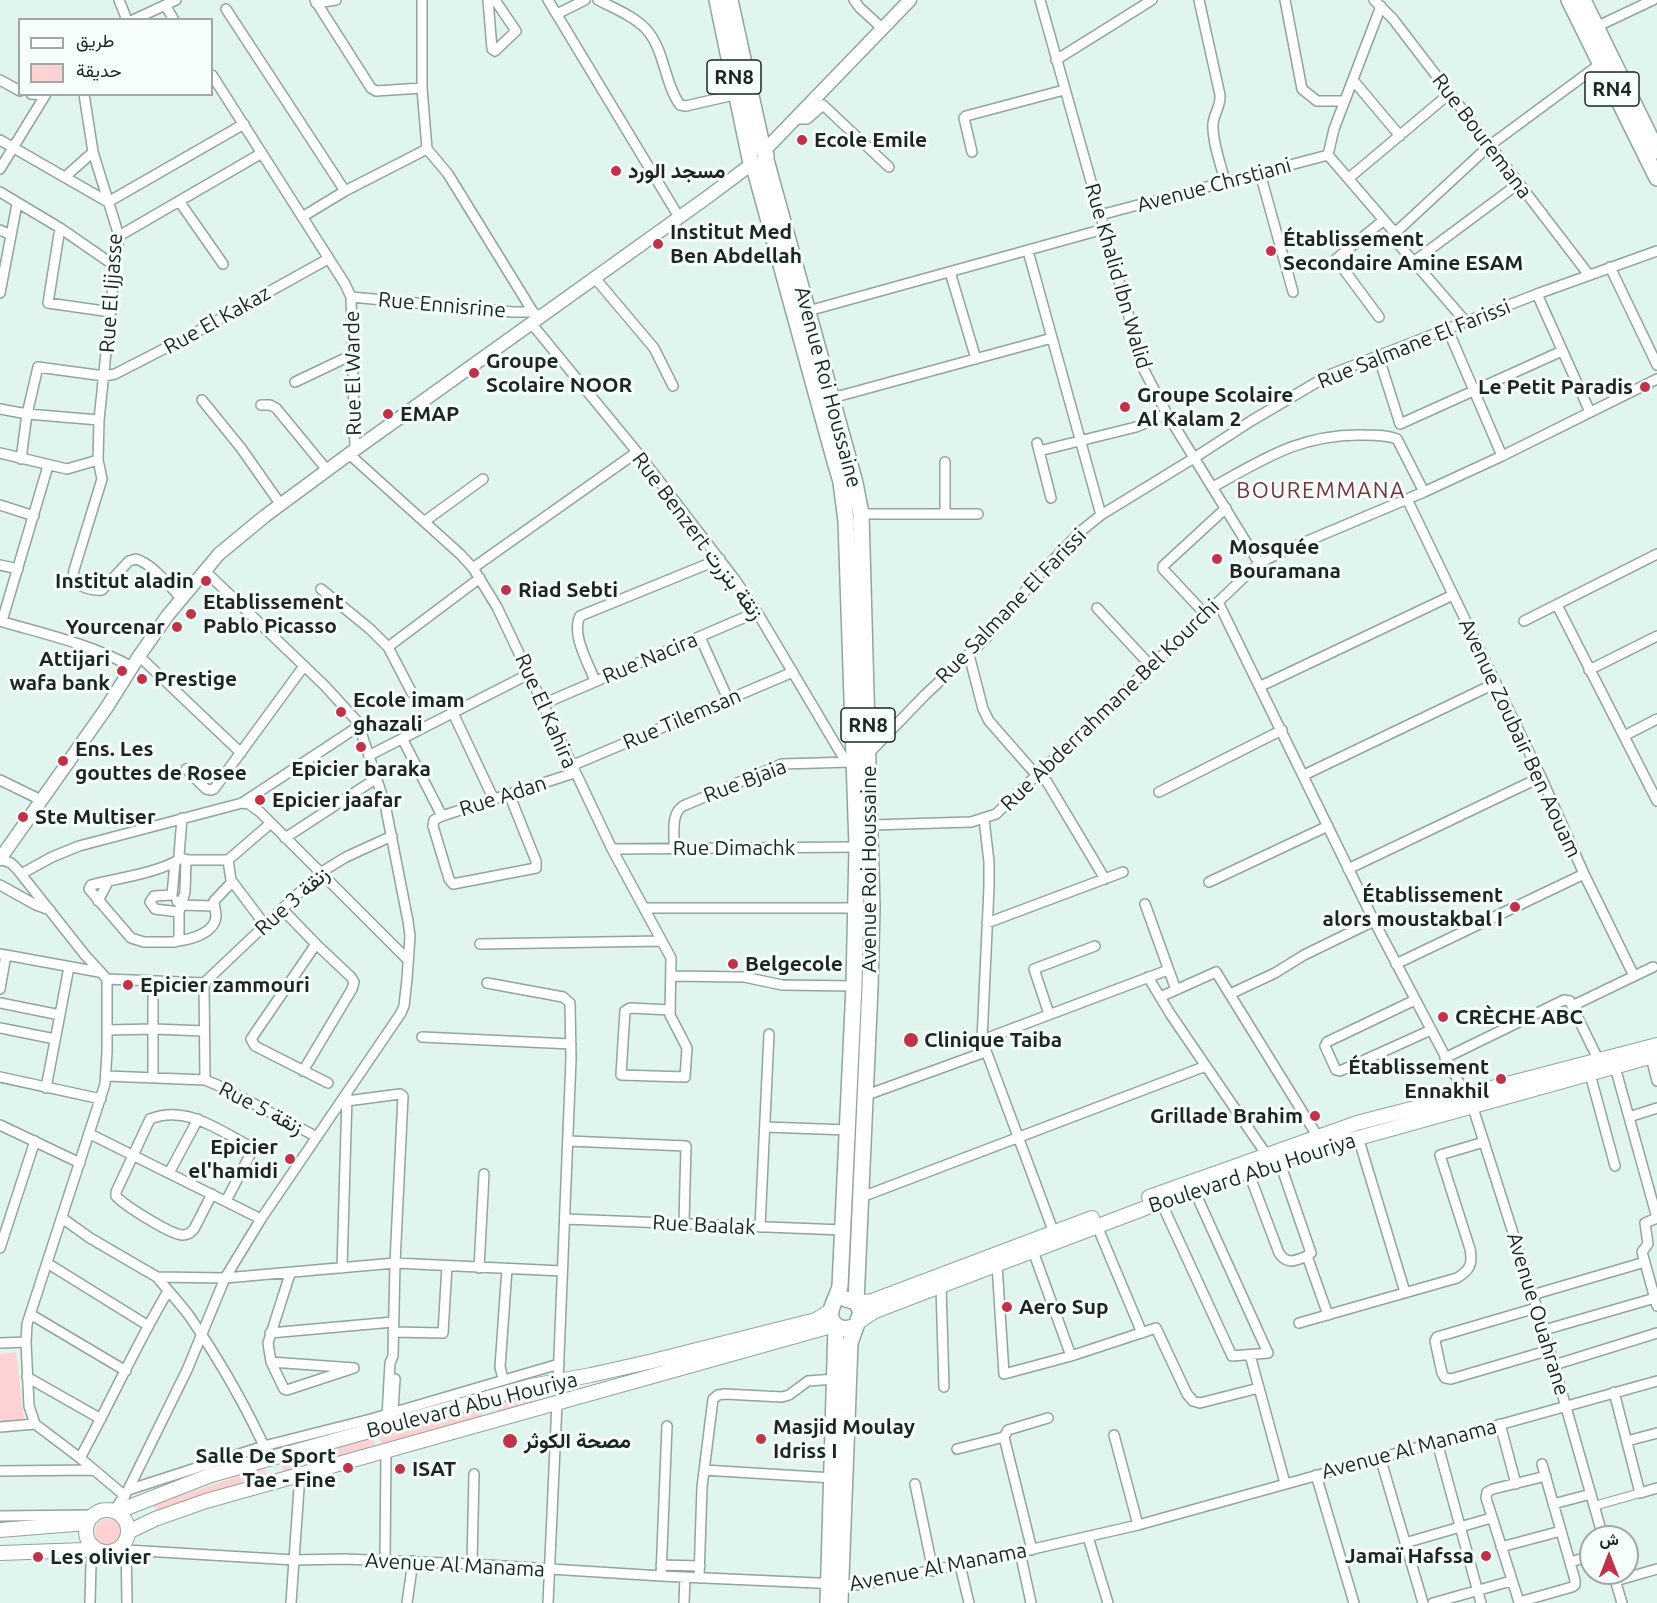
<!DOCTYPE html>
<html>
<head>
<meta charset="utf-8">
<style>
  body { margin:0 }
  #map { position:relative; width:1657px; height:1603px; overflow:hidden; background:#e1f5ef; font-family:Ubuntu,Vazirmatn,sans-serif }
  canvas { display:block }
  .legend { position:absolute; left:18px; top:18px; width:195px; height:78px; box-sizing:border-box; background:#f7fffd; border:2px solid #a0a7a5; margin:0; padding:8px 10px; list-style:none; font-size:18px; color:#1d2422 }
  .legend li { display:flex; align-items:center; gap:12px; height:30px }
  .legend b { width:30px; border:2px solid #a0a7a5 }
  .north { position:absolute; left:1579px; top:1525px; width:60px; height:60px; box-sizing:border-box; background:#f7fffd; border:2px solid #a0a7a5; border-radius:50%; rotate:0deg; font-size:16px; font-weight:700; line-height:24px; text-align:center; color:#1d2422 }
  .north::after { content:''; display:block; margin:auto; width:21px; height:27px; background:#c23148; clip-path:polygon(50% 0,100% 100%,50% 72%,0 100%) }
</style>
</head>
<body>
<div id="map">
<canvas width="1657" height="1603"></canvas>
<ul class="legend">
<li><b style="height:8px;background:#fff"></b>طريق</li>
<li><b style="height:16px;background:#fed2d3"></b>حديقة</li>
</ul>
<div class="north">ش</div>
</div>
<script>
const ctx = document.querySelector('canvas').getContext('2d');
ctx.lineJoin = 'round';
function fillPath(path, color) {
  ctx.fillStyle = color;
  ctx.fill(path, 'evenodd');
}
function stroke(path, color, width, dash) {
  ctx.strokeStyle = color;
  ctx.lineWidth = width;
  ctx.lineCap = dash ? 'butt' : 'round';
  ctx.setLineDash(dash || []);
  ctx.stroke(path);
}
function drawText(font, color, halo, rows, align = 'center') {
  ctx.font = font + ' Ubuntu,Vazirmatn,sans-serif';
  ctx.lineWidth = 6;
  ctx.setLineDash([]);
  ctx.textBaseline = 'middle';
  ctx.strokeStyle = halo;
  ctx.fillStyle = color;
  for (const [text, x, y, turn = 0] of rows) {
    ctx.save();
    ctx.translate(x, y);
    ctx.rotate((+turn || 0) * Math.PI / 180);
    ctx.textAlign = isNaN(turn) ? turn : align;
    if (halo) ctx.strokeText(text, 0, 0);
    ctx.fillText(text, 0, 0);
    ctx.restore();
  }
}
const green = new Path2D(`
  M16 1352 24 1421 0 1424V1354Z
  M530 1393 533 1405 499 1415 495 1403Z
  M481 1408 484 1419 382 1447 378 1435Z
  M373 1437 376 1448 284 1473 281 1462Z
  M264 1467 267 1478 157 1513 154 1505Z
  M95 1532a13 13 0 1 1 26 0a13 13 0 1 1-26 0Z`);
const pedestrian = new Path2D(`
  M1594 1506 1640 1493`);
const minor = new Path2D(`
  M119 0 127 20
  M315 0 371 88 376 91 422 88
  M422 0V88L427 149 448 174 533 312 539 317
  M488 0 492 49 495 51 516 31 495 0
  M548 0 679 217
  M598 0C613 8 634 16 646 29 665 50 664 83 680 105L686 106 738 94
  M854 0 860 8 882 28
  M1040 0 1144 370 1167 414 1259 563
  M1199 0 1220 95C1221 106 1214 113 1213 124 1212 142 1221 164 1225 182
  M1285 0 1302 89 1317 101H1344
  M1374 0 1393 19 1589 275
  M316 3 336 0
  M165 5 174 20
  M226 9 345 191
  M557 14 585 0
  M133 20 176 0
  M1596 27 1653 0
  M1056 60 1152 0
  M212 75 345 284 351 297 355 449
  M0 80 20 91
  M1353 80 1400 136
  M31 94 44 95
  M84 94 93 152 119 236 115 266 99 420 98 460 102 479 74 570 73 579C78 587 93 591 102 590L129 561 136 559C153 564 169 586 182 599
  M795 119H807L823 105 889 167
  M0 140 108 202 244 124
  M972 152 964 118 966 116 1064 90
  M1328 155 1395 233 1394 239 1466 322
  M1328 155 1334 129 1381 6
  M0 169 46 94
  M1260 173 1293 292
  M65 177 93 152
  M1349 178 1449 94
  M0 192 60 228 115 266
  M179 201 223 264
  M1100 215 1328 155
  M302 217 345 191 427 149
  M60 228 48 303 111 312
  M0 230 11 235
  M1395 233 1489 146 1600 64
  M119 236 262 153
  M1028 251 1101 515
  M1413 262 1518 184
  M1610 267 1657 365
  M950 272 976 359
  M594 277 654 348 673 386
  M0 293 17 204
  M1537 294 1590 412
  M351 297 513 312H533
  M808 311 1104 229
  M1379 317 1336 259 1384 220
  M531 323 637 452 736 581 757 612 846 762
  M1448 330 1502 456
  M1378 355 1400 424
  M295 382 354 354
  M832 398 1052 338
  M202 400 241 448 281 505
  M261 405H270L276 408 327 470
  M0 409 27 414 99 420
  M1400 424 1562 351
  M1037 443 1051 498
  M1039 451 1136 427 1167 414
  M0 453 67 469 98 460
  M349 454 460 554 473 568 497 607 612 849 671 958 670 1015 687 1048 685 1077 621 1075 625 1011 630 1008 670 1010
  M21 459 27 414 38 367 104 376 115 374 191 335 328 259
  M945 462V514
  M1213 487C1265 458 1303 433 1365 435 1376 435 1387 435 1397 439L1424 492
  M1407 499 1541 777 1584 874 1634 976
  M0 505 34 516
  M861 514H978
  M425 521 483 479
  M0 565 18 569
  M473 568 637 452
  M321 589 370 629 388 647 412 693
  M1218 602 1374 921 1474 1111 1544 1330 1603 1537
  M1557 605 1657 801
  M1097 608 1151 666
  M1205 614 1163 569V566L1226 508
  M0 621C44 634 91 644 132 667
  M2 621 48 466
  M1524 621 1657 554
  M700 637 728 699
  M388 647 480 578
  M969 655 983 709 989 721 1032 770 1047 782 1105 879
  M139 656 241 753
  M1589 670 1657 636
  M595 681C588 662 571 635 580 616L720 559
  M1261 686 1453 595
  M543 704 757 612
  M453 713 494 800
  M1624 736 1657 719
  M403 740 442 816
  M868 754 925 695 987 637 1036 578 1081 531 1101 515 1194 458 1251 421 1329 375 1537 294 1657 251
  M370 755 529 674
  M571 766 793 672
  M186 769 206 789 211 790 214 789 304 666
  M1304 775 1496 683
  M0 780 41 800
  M1159 792 1282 730
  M509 794 536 861V868L453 884 449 879 433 826 434 820 442 816 574 773
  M242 803 249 804 260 812 408 960
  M182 818 179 855 181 858 189 860H228
  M984 819 989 862V887L982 1040 1054 1233
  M871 825 971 822 996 814 1259 563 1286 550 1424 492 1502 456 1657 379
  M285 838 377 778
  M674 848C675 835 670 814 683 806L782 764 850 762
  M612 849 857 847
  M181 858C163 872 114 879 91 885L89 889 131 938 144 942H175L179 938V912L185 892 186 860
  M0 859 11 863 17 869 85 955 107 979 204 983
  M175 862 172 895 154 896 150 902 155 909 179 912
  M1348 869 1541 777
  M21 874 52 857 79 846 242 803 359 726
  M1209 882 1328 826
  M0 885 36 905 50 910
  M98 901 108 882
  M177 901 181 905 214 906
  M1145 904 1176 990
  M645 908H856
  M282 909 316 944 351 977 354 982 352 989 303 1071
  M987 923 1123 872
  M265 925 231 880 228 860 271 823
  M178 941C192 939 215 933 216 916 216 911 214 906 214 901L232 882
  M316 944 251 1039 255 1046 328 1083
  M480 944 662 941
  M0 954 99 972
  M1396 964 1584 874
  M672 976 744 977 782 985 854 986
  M1148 977 1171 1015 1266 1154
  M107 979V1052L105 1084 27 1324 26 1342 29 1406 35 1424 80 1458 125 1496
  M153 981V1077
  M204 983 320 873 346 857 392 836
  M204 983 205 1080
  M487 983 563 997 570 1003 571 1059 558 1381
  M0 989 6 955
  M1230 994 1275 973 1304 955 1374 921
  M1160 997 1216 972 1318 1137
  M1415 1000 1327 1042 1325 1046 1336 1070 1340 1071 1431 1030
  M0 1003 60 1015
  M1572 1006 1599 1061
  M1049 1014 1034 969 1095 946
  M0 1028 55 1039
  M107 1030 154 1029 204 1031
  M422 1037 571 1044
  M982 1040 1168 970
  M1651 1057 1657 1081
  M1445 1058 1564 1000 1570 1001 1572 1006 1653 967
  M1615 1067 1657 1218
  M1590 1074 1615 1166
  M107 1076 205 1080 222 1087 317 1137
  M0 1077 101 1099
  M46 1088 69 967
  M864 1096 985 1052
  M347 1101 400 1094 403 1096 395 1263 393 1356 390 1363 387 1417
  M1629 1117 1657 1108
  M0 1125 80 1163
  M765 1127 848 1130
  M90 1134 261 1219
  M1358 1137 1405 1292
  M568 1141 686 1146 684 1223
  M1279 1160 1311 1253 1307 1256 1328 1315
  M1248 1171 1279 1253C1287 1265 1295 1261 1307 1256
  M169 1173 198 1119
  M212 1194 194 1229C190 1233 188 1235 182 1235 170 1234 125 1206 116 1196V1192L150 1119C186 1104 220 1131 251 1147L252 1151 226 1201
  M859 1198 1206 1066
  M1161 1202 1232 1356 1268 1353 1194 1190
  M62 1218 90 1238 157 1277 225 1278 395 1263 562 1271
  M1657 1218 1645 1223 1648 1244 1642 1252 1657 1306
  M565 1219 843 1230
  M1097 1226 1142 1333
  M760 1227 769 1034
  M0 1248 35 1141
  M1033 1251 1071 1356
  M47 1263 147 1325
  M997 1264 1004 1374 1071 1356 1156 1328 1187 1394 1193 1401 1200 1403 1259 1388
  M342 1268 347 1096
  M479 1268 484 1174
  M290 1274 268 1343 271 1362 284 1389 287 1390 354 1368
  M157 1277C168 1291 180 1303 190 1317 220 1361 248 1410 270 1459
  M941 1286 944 1387
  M1532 1295 1645 1262
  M1536 1308 1437 1337 1435 1341 1442 1373 1445 1378 1451 1379 1550 1350
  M30 1314 126 1371
  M1299 1323 1457 1278C1470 1270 1473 1264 1470 1249L1440 1155 1484 1142
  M1544 1330 1655 1298
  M393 1332 443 1333 447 1266
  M270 1333 393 1322
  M0 1343 26 1342
  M1250 1355 1285 1483
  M271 1362 354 1368
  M1554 1365 1657 1333
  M27 1377 101 1419
  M503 1379 500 1367 507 1269
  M1614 1392 1640 1493 1657 1488
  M395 1416 393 1411 395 1379
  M1500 1424 1516 1484
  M0 1427 35 1424
  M1114 1435 1138 1525
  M1627 1441 1657 1433
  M1437 1442 1481 1603
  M957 1449 1004 1437
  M1380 1457 1423 1603
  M80 1458C110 1403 136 1345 168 1291
  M1542 1464 1575 1580V1585L1572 1587 1519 1602 1486 1498 1487 1492 1493 1489 1546 1476
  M704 1470 833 1478
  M0 1471 93 1470
  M1316 1475 1354 1603
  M915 1484 933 1571
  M128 1490 264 1446 371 1419 559 1364
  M1553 1504 1591 1494
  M114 1511 128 1490 187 1370 225 1278 261 1219 401 1013 404 1006 407 979 410 936 408 921 385 804 359 726 356 720 325 686 204 570
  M0 1516 93 1515
  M1088 1537 1108 1603
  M126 1540 127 1603
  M1405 1543 1491 1518
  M1501 1547 1561 1531
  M127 1550 294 1560 344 1559 472 1564 661 1576 861 1585 1020 1552 1138 1525 1657 1381
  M1032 1550 1004 1437 1008 1430 1048 1418
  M1020 1552 1031 1603
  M385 1560 386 1450
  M1570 1562 1591 1556
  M472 1564 474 1474
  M661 1565 700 1566
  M960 1565 969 1603
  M1613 1573 1622 1603
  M661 1576 667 1426
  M699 1578 702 1487 713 1399 718 1395 725 1394 782 1397 789 1395 808 1381 835 1379
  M1615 1581 1657 1569
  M90 1603 91 1563 96 1549
  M291 1603 300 1474
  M407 1603 413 1561
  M548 1603 557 1403
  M684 1603 685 1577
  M1433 1603 1511 1581`);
const tertiary = new Path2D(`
  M764 151 910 0
  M0 859 107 707 139 656 168 615 219 554 265 516 349 454 709 196 753 163`);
const secondary = new Path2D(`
  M1149 1197 1357 1123 1657 1045
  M857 1303 872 1301 1092 1218
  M858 1322 875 1311 1161 1202 1279 1160 1657 1055
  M86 1531a21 21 0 1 1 42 0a21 21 0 1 1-42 0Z
  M116 1512 211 1475 531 1386 591 1375 653 1361 816 1320 830 1311
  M0 1530 87 1523
  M128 1532 155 1519 206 1501 835 1325
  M0 1553 85 1550 94 1548`);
const primary = new Path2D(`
  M717 0 750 159 753 163 834 458 841 482 846 521 857 847 854 986 840 1286C838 1298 822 1316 837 1326 843 1330 849 1329 855 1326
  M730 0 763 150 766 155V160L855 483 861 514 872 907 870 987 856 1302
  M1569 0 1657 178
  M1583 0 1657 151
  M828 1603 836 1326
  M840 1603 850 1343 861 1312 856 1302 846 1299`);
const markers = [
  [802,140,6,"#c23148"],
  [616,171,6,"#c23148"],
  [658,244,6,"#c23148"],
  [1271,251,6,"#c23148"],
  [474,373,6,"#c23148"],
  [1645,387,6,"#c23148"],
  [1125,407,6,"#c23148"],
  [388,414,6,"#c23148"],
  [1217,559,6,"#c23148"],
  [206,581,6,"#c23148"],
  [506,590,6,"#c23148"],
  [191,614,6,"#c23148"],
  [177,627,6,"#c23148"],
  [122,671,6,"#c23148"],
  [142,679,6,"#c23148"],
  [341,712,6,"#c23148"],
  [361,747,6,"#c23148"],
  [63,761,6,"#c23148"],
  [260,800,6,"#c23148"],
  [23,817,6,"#c23148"],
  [1515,907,6,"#c23148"],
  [733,964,6,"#c23148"],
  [128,985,6,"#c23148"],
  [1443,1017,6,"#c23148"],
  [911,1040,8,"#c23148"],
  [1501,1079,6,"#c23148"],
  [1315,1116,6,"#c23148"],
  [290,1159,6,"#c23148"],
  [1007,1307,6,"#c23148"],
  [761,1439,6,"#c23148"],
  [510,1441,8,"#c23148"],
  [348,1468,6,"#c23148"],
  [400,1469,6,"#c23148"],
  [1486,1556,6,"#c23148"],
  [38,1557,6,"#c23148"]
];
const shields = [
  [734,77,54],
  [1612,89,54],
  [868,725,54]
];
const shieldNames = [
  ["RN8",734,77],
  ["RN4",1612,89],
  ["RN8",868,725]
];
const streetNames = [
  ["Rue Bouremana",1482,136,53],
  ["Avenue Chrstiani",1214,185,-15],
  ["Rue Khalid Ibn Walid",1118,276,74],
  ["Rue El Ijjasse",111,293,-86],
  ["Rue Ennisrine",442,305,5],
  ["Rue El Kakaz",217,320,-29],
  ["Rue Salmane El Farissi",1414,344,-22],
  ["Rue El Warde",353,373,-91],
  ["Avenue Roi Houssaine",828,387,75],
  ["Rue Benzert زنقة بنزرت",698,536,53],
  ["Rue Salmane El Farissi",1011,606,-46],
  ["Rue Nacira",650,658,-23],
  ["Rue Abderrahmane Bel Kourchi",1110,705,-44],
  ["Rue El Kahira",546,711,66],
  ["Rue Tilemsan",682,719,-23],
  ["Avenue Zoubair Ben Aouam",1520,738,65],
  ["Rue Bjaia",745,781,-21],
  ["Rue Adan",503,796,-18],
  ["Rue Dimachk",734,848],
  ["Avenue Roi Houssaine",869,869,-90],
  ["Rue 3 زنقة",292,901,-42],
  ["Rue 5 زنقة",261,1108,27],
  ["Boulevard Abu Houriya",1252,1173,-18],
  ["Rue Baalak",704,1225,3],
  ["Avenue Ouahrane",1538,1314,73],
  ["Boulevard Abu Houriya",472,1405,-14],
  ["Avenue Al Manama",1409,1449,-15],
  ["Avenue Al Manama",455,1565,3],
  ["Avenue Al Manama",938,1567,-11]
];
const poiNames = [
  ["Ecole Emile",814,140],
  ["مسجد الورد",628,171],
  ["Institut Med",670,232],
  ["Ben Abdellah",670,256],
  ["Établissement",1283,239],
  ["Secondaire Amine ESAM",1283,263],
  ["Groupe",486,361],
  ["Scolaire NOOR",486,385],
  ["Le Petit Paradis",1633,387,"right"],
  ["Groupe Scolaire",1137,395],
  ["Al Kalam 2",1137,419],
  ["EMAP",400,414],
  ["Mosquée",1229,547],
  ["Bouramana",1229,571],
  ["Institut aladin",194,581,"right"],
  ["Riad Sebti",518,590],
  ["Etablissement",203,602],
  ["Pablo Picasso",203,626],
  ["Yourcenar",165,627,"right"],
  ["Attijari",110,659,"right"],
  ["wafa bank",110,683,"right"],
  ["Prestige",154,679],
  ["Ecole imam",353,700],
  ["ghazali",353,724],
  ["Ens. Les",75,749],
  ["gouttes de Rosee",75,773],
  ["Epicier baraka",361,769,"center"],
  ["Epicier jaafar",272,800],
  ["Ste Multiser",35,817],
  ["Établissement",1503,895,"right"],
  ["alors moustakbal I",1503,919,"right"],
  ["Belgecole",745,964],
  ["Epicier zammouri",140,985],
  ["CRÈCHE ABC",1455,1017],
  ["Clinique Taiba",924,1040],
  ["Établissement",1489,1067,"right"],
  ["Ennakhil",1489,1091,"right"],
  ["Grillade Brahim",1303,1116,"right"],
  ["Epicier",278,1147,"right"],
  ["el'hamidi",278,1171,"right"],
  ["Aero Sup",1019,1307],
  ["Masjid Moulay",773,1427],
  ["Idriss I",773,1451],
  ["مصحة الكوثر",524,1441],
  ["Salle De Sport",336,1456,"right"],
  ["Tae - Fine",336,1480,"right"],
  ["ISAT",412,1469],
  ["Jamaï Hafssa",1474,1556,"right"],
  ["Les olivier",50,1557]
];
const neighbourhoodNames = [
  ["BOUREMMANA",1321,491]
];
fillPath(green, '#fed2d3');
stroke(pedestrian, '#91a49f', 10);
stroke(minor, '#91a49f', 12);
stroke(tertiary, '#91a49f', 15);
stroke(secondary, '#91a49f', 16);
stroke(primary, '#91a49f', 18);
stroke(pedestrian, '#fff', 8);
stroke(minor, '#fff', 9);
stroke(tertiary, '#fff', 12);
stroke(secondary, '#fff', 14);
stroke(primary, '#fff', 15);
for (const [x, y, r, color] of markers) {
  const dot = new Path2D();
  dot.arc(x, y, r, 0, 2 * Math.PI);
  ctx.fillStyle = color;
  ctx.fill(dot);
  stroke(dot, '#f7fffd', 2);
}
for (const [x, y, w] of shields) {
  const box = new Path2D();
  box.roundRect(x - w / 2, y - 17, w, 34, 4.5);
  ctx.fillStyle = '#f7fffd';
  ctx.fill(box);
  stroke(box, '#1d2422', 1.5);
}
drawText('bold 20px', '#1d2422', null, shieldNames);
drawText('21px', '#1d2422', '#f7fffd', streetNames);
drawText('bold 21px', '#1d2422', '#f7fffd', poiNames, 'left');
ctx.letterSpacing = '1.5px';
drawText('22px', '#793238', '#f7fffd', neighbourhoodNames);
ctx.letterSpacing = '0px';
</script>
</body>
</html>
